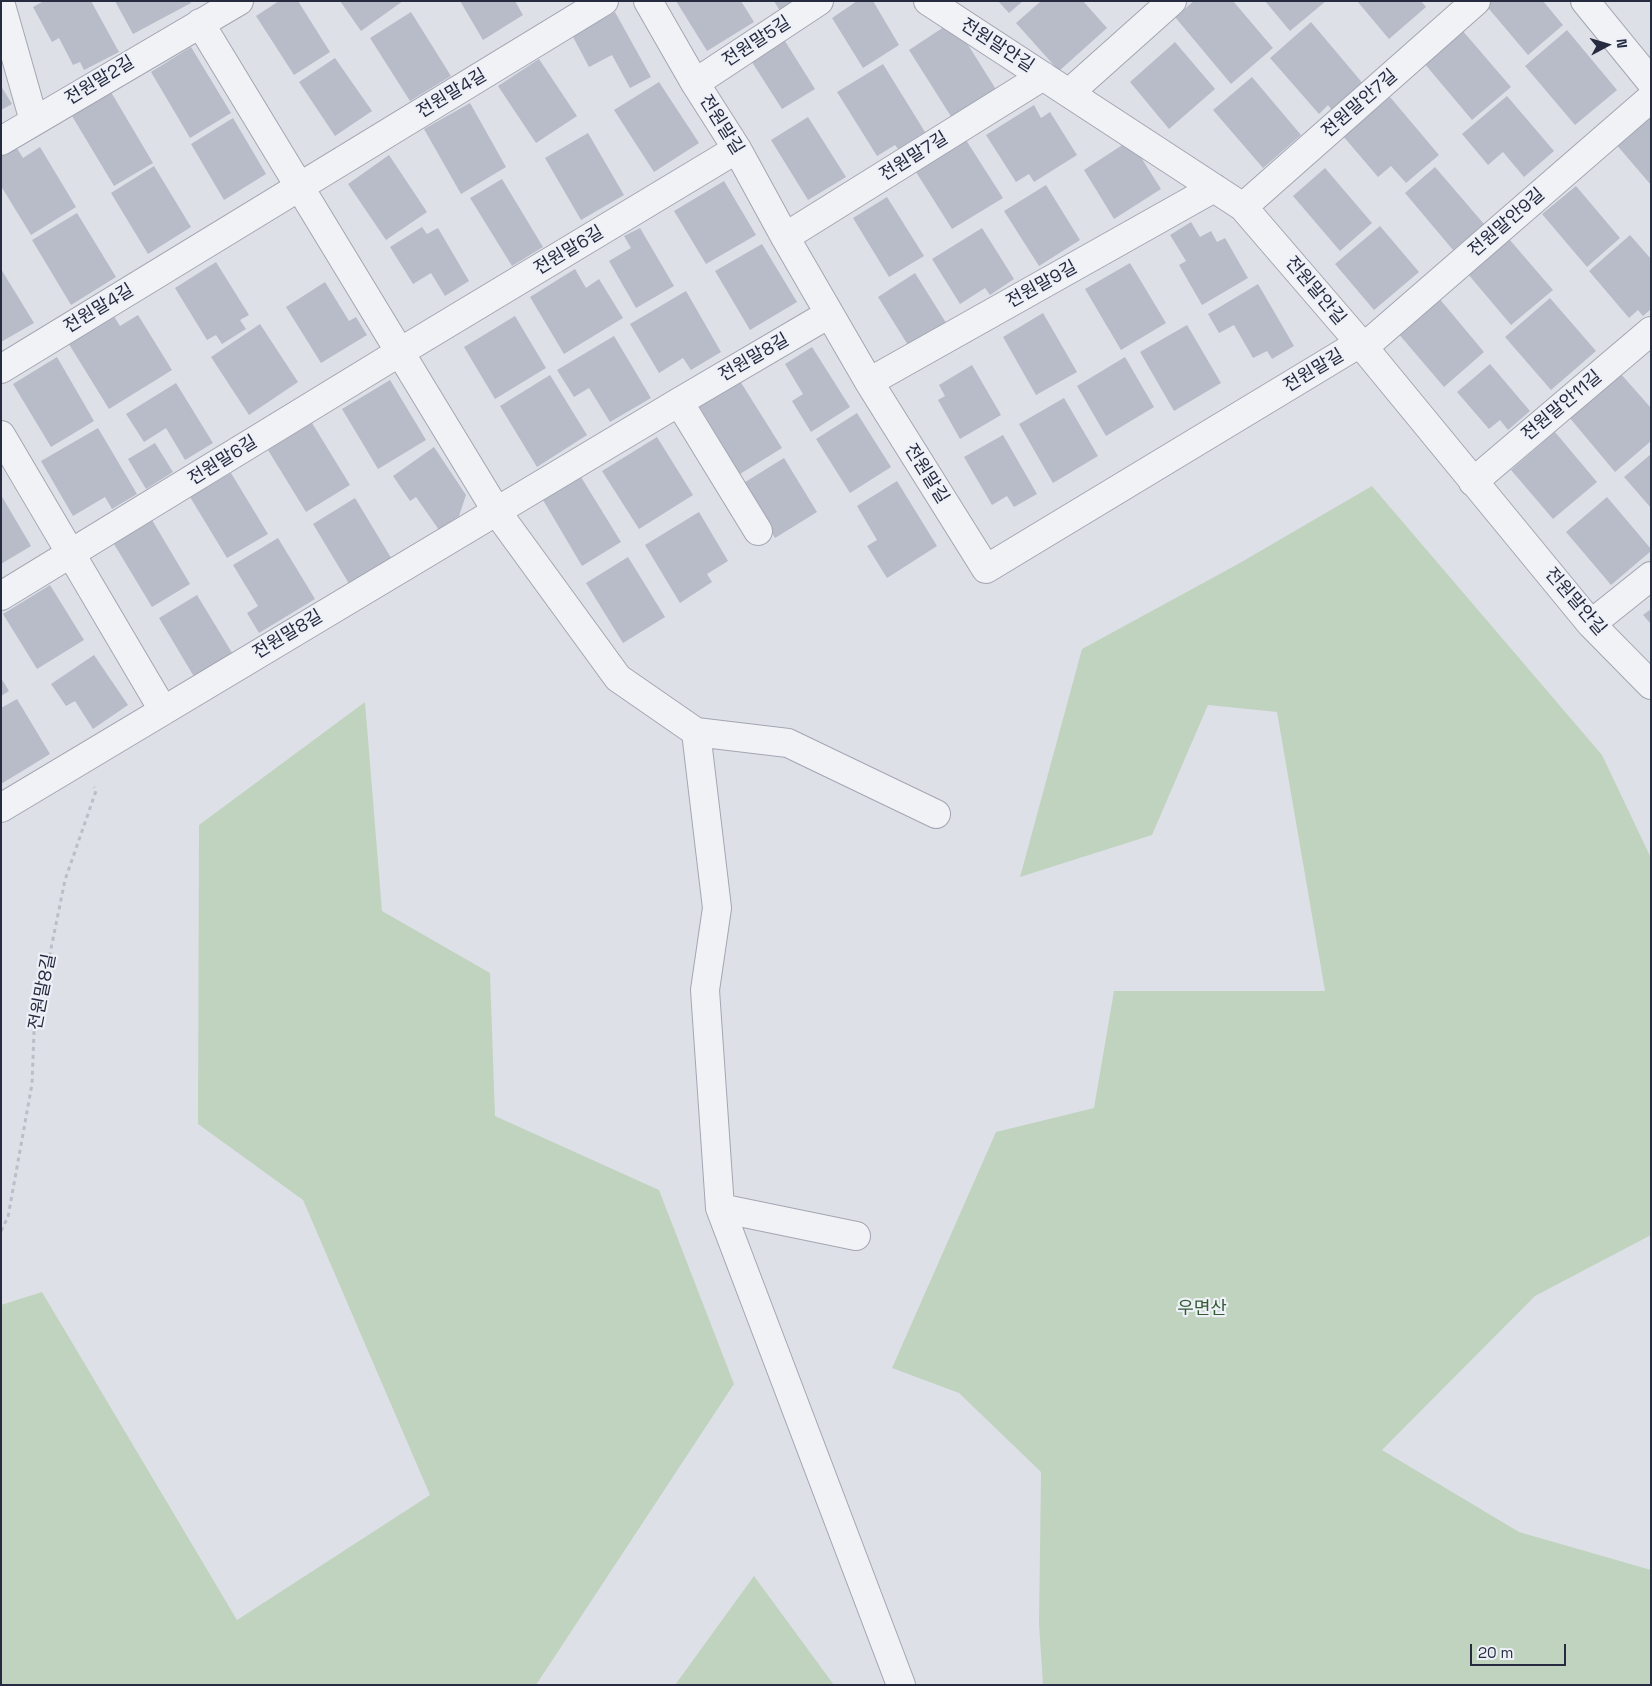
<!DOCTYPE html>
<html>
<head>
<meta charset="utf-8">
<style>
  body { margin:0 }
  #map { position:relative; width:1652px; height:1686px; overflow:hidden; background:#dee0e8; font-family:"Space Grotesk",sans-serif }
  canvas { display:block }
  .frame { position:absolute; inset:0; border:2px solid #262b40; pointer-events:none }
  .north { position:absolute; left:1582px; top:20px; width:50px; height:50px; -webkit-text-stroke:4px #edf0f6; paint-order:stroke; rotate:84deg; font-size:14px; font-weight:700; line-height:20px; text-align:center; color:#262b40 }
  .north::after { content:''; display:block; margin:auto; width:18px; height:22px; background:#262b40; clip-path:polygon(50% 0,100% 100%,50% 72%,0 100%) }
  .scale { position:absolute; left:1470px; top:1644px; width:96px; height:22px; box-sizing:border-box; border:2px solid #262b40; border-top:0; padding-left:6px; font-size:15px; line-height:18px; white-space:nowrap; color:#262b40; -webkit-text-stroke:4px #edf0f6; paint-order:stroke }
</style>
</head>
<body>
<div id="map">
<canvas width="1652" height="1686"></canvas>
<div class="frame"></div>
<div class="north">N</div>
<div class="scale">20 m</div>
</div>
<script>
const ctx = document.querySelector('canvas').getContext('2d');
ctx.lineJoin = 'round';
function fillPath(path, color) {
  ctx.fillStyle = color;
  ctx.fill(path, 'evenodd');
}
function stroke(path, color, width, dash) {
  ctx.strokeStyle = color;
  ctx.lineWidth = width;
  ctx.lineCap = dash ? 'butt' : 'round';
  ctx.setLineDash(dash || []);
  ctx.stroke(path);
}
function drawText(font, color, halo, rows, align = 'center') {
  ctx.font = font + ' "Space Grotesk","Noto Sans KR",sans-serif';
  ctx.lineWidth = 4.5;
  ctx.setLineDash([]);
  ctx.textBaseline = 'middle';
  ctx.strokeStyle = halo;
  ctx.fillStyle = color;
  for (const [text, x, y, turn = 0] of rows) {
    ctx.save();
    ctx.translate(x, y);
    ctx.rotate((+turn || 0) * Math.PI / 180);
    ctx.textAlign = isNaN(turn) ? turn : align;
    if (halo) ctx.strokeText(text, 0, 0);
    ctx.fillText(text, 0, 0);
    ctx.restore();
  }
}
const green = new Path2D(`
  M1372 486 1602 755 1651 858V1235L1535 1296 1382 1450 1519 1532 1651 1570V1685H1043L1039 1624 1041 1472 959 1393 892 1368 996 1132 1094 1108 1114 991H1325L1277 712 1208 705 1152 835 1020 877 1082 649 1238 564Z
  M365 702 382 911 490 973 495 1116 659 1190 734 1384 536 1685H1V1305L42 1292 237 1620 430 1495 303 1200 198 1124 199 825Z
  M754 1576 834 1685H675Z`);
const building = new Path2D(`
  M44 1H91L119 52 84 70 80 62 73 65 59 38 52 42 33 7Z
  M115 1H190L191 3 133 34Z
  M279 1H298L330 52 294 75 256 16Z
  M340 1H403L361 31Z
  M460 1H515L523 15 483 40Z
  M676 1H741L754 22 707 51Z
  M774 1H807L783 16Z
  M857 1H873L899 45 863 68 832 18Z
  M998 1H1023L1009 13Z
  M1041 1H1083L1107 28 1059 71 1016 23Z
  M1194 1H1233L1273 48 1231 84 1175 17Z
  M1265 1H1326L1290 31Z
  M1357 1H1421L1426 7 1389 39Z
  M1486 1H1543L1563 25 1528 55 1484 3Z
  M411 12 451 76 410 101 370 38Z
  M615 12 651 77 630 88 612 55 589 67 572 35Z
  M953 21 997 91 952 118 909 50Z
  M1311 22 1365 86 1334 113 1328 105 1319 114 1270 58Z
  M1462 30 1511 87 1472 120 1424 63Z
  M1567 30 1617 90 1575 125 1525 66Z
  M783 38 815 89 782 109 750 59Z
  M1175 42 1215 89 1169 129 1130 82Z
  M191 47 231 113 190 138 151 72Z
  M335 58 372 111 335 136 299 82Z
  M539 59 577 116 536 143 498 86Z
  M883 64 925 132 898 149 895 145 877 156 837 92Z
  M1252 77 1301 135 1263 168 1213 110Z
  M659 82 699 143 654 172 614 110Z
  M1 86 12 104 1 110Z
  M111 92 153 163 114 186 72 116Z
  M1507 96 1554 151 1524 177 1503 152 1488 165 1462 134Z
  M1390 97 1439 155 1406 183 1391 166 1378 177 1343 136Z
  M470 103 506 167 461 194 424 129Z
  M1034 105 1041 118 1050 112 1077 155 1034 182 1029 174 1016 182 986 135Z
  M1648 115 1651 118V185L1615 143Z
  M808 117 846 177 808 200 771 140Z
  M233 118 266 174 224 200 191 144Z
  M588 133 624 195 581 220 545 158Z
  M966 140 1003 198 952 229 916 172Z
  M1130 140 1161 189 1114 219 1084 170Z
  M15 145 23 158 40 147 76 207 31 235 1 186V154Z
  M389 155 427 212 386 240 348 184Z
  M154 166 191 227 148 254 111 193Z
  M1435 167 1484 224 1453 250 1405 193Z
  M1325 168 1372 223 1340 251 1293 196Z
  M502 179 543 247 512 266 470 198Z
  M724 181 756 235 706 264 674 211Z
  M1046 185 1080 240 1039 266 1004 211Z
  M1576 186 1620 238 1587 267 1542 214Z
  M887 197 924 256 889 277 853 218Z
  M77 213 116 277 71 305 32 240Z
  M1191 222 1200 237 1211 231 1217 242 1225 238 1248 278 1202 305 1179 265 1186 261 1170 235Z
  M1380 226 1419 272 1374 310 1335 264Z
  M422 227 427 234 438 228 469 281 445 296 431 273 413 284 390 247Z
  M640 228 674 286 636 308 609 261 631 248 624 236Z
  M982 228 1014 279 990 295 985 288 960 304 932 259Z
  M1630 235 1651 259V309L1643 316 1638 310 1629 318 1589 271Z
  M1509 239 1553 290 1511 325 1468 274Z
  M762 244 797 302 750 330 715 271Z
  M216 262 249 315 240 320 246 329 222 344 216 335 207 340 175 288Z
  M1130 263 1166 323 1121 350 1085 289Z
  M1 269 34 323 1 342Z
  M575 269 586 288 599 279 623 318 564 354 530 297Z
  M915 273 948 326 911 350 878 297Z
  M325 282 349 321 356 317 367 335 321 363 286 307Z
  M1258 284 1294 346 1272 359 1267 351 1253 358 1234 325 1219 333 1208 314Z
  M686 291 721 352 691 370 683 358 659 373 630 324Z
  M1438 297 1484 352 1444 387 1397 332Z
  M1550 298 1596 351 1551 390 1505 337Z
  M112 313 120 326 138 315 172 370 109 409 67 341Z
  M1043 313 1077 372 1036 395 1003 337Z
  M515 316 546 368 495 399 464 347Z
  M260 324 298 382 249 415 211 357Z
  M1187 325 1221 383 1174 411 1140 352Z
  M614 336 651 398 610 422 589 388 574 397 557 370Z
  M812 347 850 407 811 432 792 401 803 394 785 364Z
  M57 357 94 421 51 447 13 384Z
  M1125 357 1154 407 1106 436 1077 386Z
  M1490 364 1530 411 1508 430 1500 420 1489 429 1457 392Z
  M972 365 1001 415 960 439 938 400 945 396 939 385Z
  M1620 373 1651 408V441L1615 472 1569 417Z
  M550 375 587 435 537 467 500 406Z
  M390 380 426 440 378 469 342 409Z
  M740 381 782 448 740 474 699 406Z
  M176 383 213 443 185 460 166 428 144 442 126 414Z
  M1064 398 1098 456 1053 483 1019 424Z
  M857 413 891 467 850 493 816 439Z
  M312 423 350 485 306 512 268 450Z
  M98 428 137 494 112 509 105 497 73 516 41 461Z
  M1555 432 1597 482 1553 519 1511 470Z
  M1003 435 1037 494 1014 507 1007 496 992 505 964 457Z
  M657 437 693 495 639 529 602 471Z
  M155 443 173 472 146 489 128 459Z
  M434 447 466 495 459 516 439 530 416 497 410 501 393 476Z
  M1651 454V508L1624 477Z
  M784 458 817 512 775 538 742 484Z
  M231 473 268 534 227 558 190 497Z
  M581 477 621 542 582 566 543 500Z
  M897 481 937 546 887 578 867 546 877 540 857 506Z
  M1 495 31 546 1 564Z
  M1607 497 1651 549V551L1611 585 1566 532Z
  M355 498 393 561 351 587 313 524Z
  M699 512 728 561 707 574 712 582 680 603 645 545Z
  M152 520 190 584 152 607 114 544Z
  M278 538 315 599 259 633 247 613 258 606 233 565Z
  M628 557 665 617 623 643 586 583Z
  M50 585 84 640 37 669 3 614Z
  M197 595 234 656 196 680 159 618Z
  M1651 609V624L1643 615Z
  M94 655 128 705 93 729 75 701 66 706 51 684Z
  M1 678 9 691 1 696Z
  M17 699 50 754 1 784V708Z`);
const path = new Path2D(`
  M1 1231 8 1217 32 1084 34 1032 65 880 96 791 94 787`);
const minor = new Path2D(`
  M648 1 695 83 737 149 785 237 869 382 986 569 1360 343
  M928 1 1243 207 1360 343 1591 624 1651 685
  M1585 1 1651 82
  M1 5 34 121
  M200 23 497 512 618 678 696 732 717 908 705 990 720 1208 901 1685
  M695 83 819 1
  M1069 93 1172 1
  M1 141 239 1
  M1243 207 1476 1
  M785 237 1043 76
  M1363 348 1651 98
  M1 369 604 1
  M869 382 1214 188
  M679 402 758 531
  M1 435 163 710
  M1473 482 1651 331
  M1 596 400 352 737 149
  M1591 624 1651 576
  M696 732 788 743 936 814
  M1 808 679 402 829 314
  M720 1208 856 1236`);
const streetNames = [
  ["전원말5길",757,42,-33],
  ["전원말안길",997,46,33],
  ["전원말2길",100,81,-31],
  ["전원말4길",452,94,-31],
  ["전원말안7길",1360,104,-41],
  ["전원말길",721,125,58],
  ["전원말7길",914,157,-32],
  ["전원말안9길",1507,223,-41],
  ["전원말6길",569,251,-31],
  ["전원말9길",1042,285,-29],
  ["전원말안길",1315,291,50],
  ["전원말4길",99,309,-31],
  ["전원말8길",754,358,-30],
  ["전원말길",1314,371,-31],
  ["전원말안11길",1562,406,-40],
  ["전원말6길",223,461,-32],
  ["전원말길",926,474,58],
  ["전원말안길",1575,602,49],
  ["전원말8길",288,635,-31],
  ["전원말8길",43,992,-79]
];
const parkNames = [
  ["우면산",1202,1309]
];
fillPath(green, '#c0d3bf');
fillPath(building, '#b8bbc8');
stroke(minor, '#a3a6b2', 30);
stroke(path, '#bcbec7', 3, [4, 4]);
stroke(minor, '#f1f2f6', 28);
drawText('18px', '#262b40', '#edf0f6', streetNames);
drawText('18px', '#345c33', '#edf0f6', parkNames);
</script>
</body>
</html>
